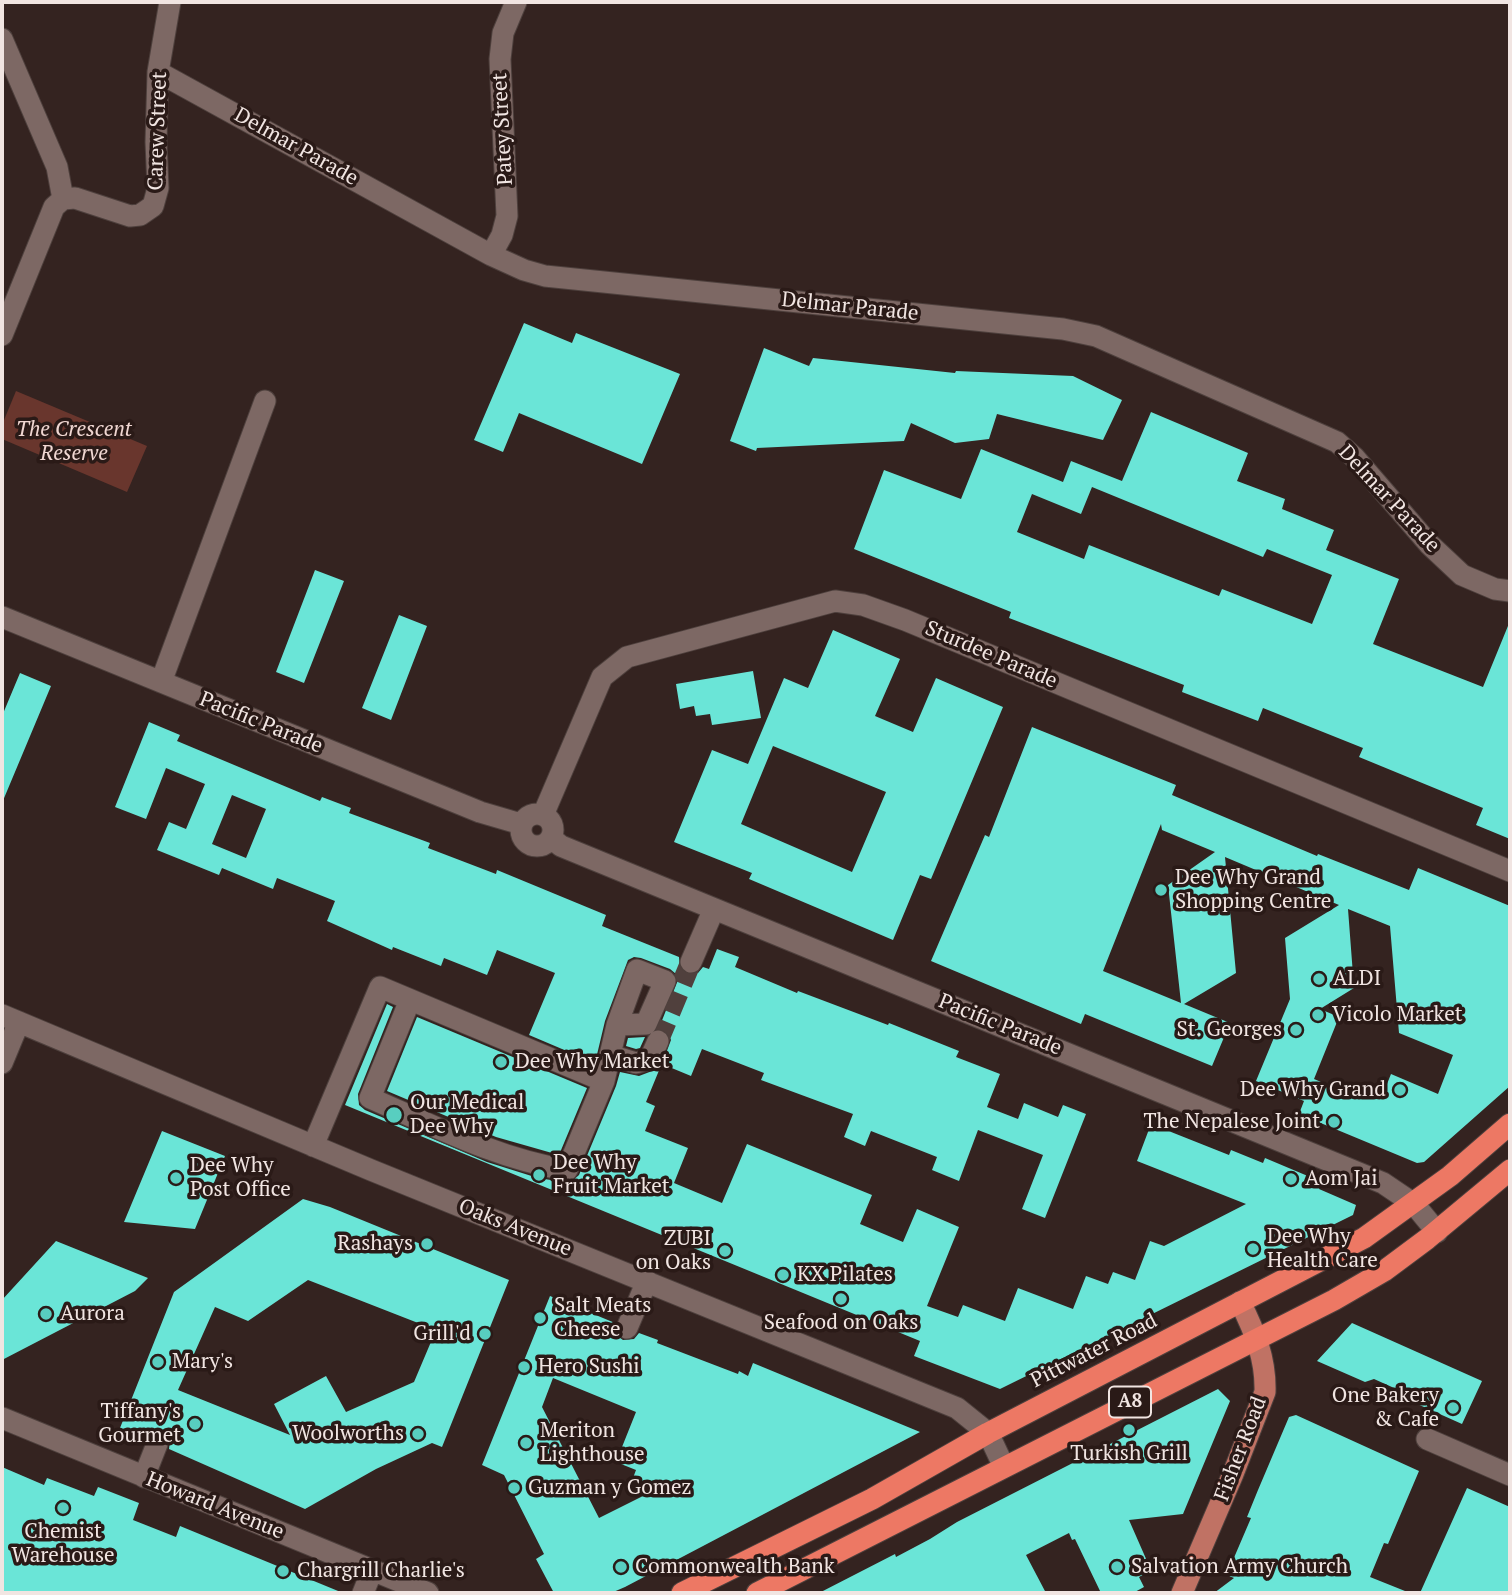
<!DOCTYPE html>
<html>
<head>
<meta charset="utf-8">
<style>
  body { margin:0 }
  #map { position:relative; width:1512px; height:1595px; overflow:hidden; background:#342320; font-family:"PT Serif",serif }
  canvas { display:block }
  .frame { position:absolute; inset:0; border:4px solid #f1e5e2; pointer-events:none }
</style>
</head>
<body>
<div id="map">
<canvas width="1512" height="1595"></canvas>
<div class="frame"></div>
</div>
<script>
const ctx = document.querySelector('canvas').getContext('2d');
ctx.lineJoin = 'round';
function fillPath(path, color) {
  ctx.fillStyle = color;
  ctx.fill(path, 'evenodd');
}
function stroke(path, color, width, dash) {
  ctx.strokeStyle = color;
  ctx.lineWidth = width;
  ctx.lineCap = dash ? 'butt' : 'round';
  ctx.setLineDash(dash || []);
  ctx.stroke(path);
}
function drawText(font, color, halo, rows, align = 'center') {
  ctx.font = font + ' "PT Serif",serif';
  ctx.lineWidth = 7;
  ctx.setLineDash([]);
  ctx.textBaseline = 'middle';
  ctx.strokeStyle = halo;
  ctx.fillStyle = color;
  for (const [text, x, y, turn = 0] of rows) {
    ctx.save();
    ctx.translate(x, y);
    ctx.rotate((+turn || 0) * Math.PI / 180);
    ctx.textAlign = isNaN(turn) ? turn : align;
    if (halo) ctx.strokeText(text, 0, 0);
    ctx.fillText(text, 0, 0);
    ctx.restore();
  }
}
const green = new Path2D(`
  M16 391 147 446 127 492 2 439V425Z`);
const building = new Path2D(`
  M524 323 572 343 576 333 680 374 642 464 519 413 503 452 474 440Z
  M764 348 809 366 813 358 955 373 956 371 1073 376 1122 400 1103 440 997 414 989 439 955 443 911 423 904 441 757 448 756 451 730 441Z
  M1151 412 1248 453 1237 481 1285 499 1282 509 1334 530 1326 550 1399 579 1373 644 1483 687 1510 621V839L1476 825 1483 808 1359 757 1363 748 1263 708 1258 721 1203 700 1182 692 1184 685 1009 618 1011 612 854 549 884 470 961 499 981 449 1063 482 1071 461 1122 481ZM1092 487 1263 557 1267 549 1332 575 1312 624 1222 589 1219 596 1089 545 1084 559 1017 532 1032 494 1081 514Z
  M315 570 344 581 304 683 276 672Z
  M399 615 427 626 391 720 362 708Z
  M833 630 900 659 875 716 913 732 936 678 1003 707 931 879 920 875 893 940 749 879 752 873 674 842 712 750 748 764 784 678 808 688ZM773 746 886 792 852 872 741 824Z
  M753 671 761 718 712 725 710 714 696 716 694 706 680 709 676 684Z
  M20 673 51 686 2 803V716Z
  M149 722 180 735 177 741 320 801 322 797 351 808 349 813 430 843 428 848 496 874 497 870 606 915 602 926 679 957 680 969 686 974 698 973 703 967 709 969 717 949 739 957 735 967 797 993 798 991 888 1025 889 1023 959 1051 956 1057 1000 1074 987 1107 1018 1119 1024 1103 1058 1117 1063 1105 1086 1114 1045 1218 1022 1209 1043 1155 978 1130 959 1181 932 1170 937 1157 871 1131 865 1146 844 1137 853 1114 761 1080 764 1073 702 1049 691 1076 662 1064 671 1040 668 1033 659 1028 678 980 676 974 670 969 641 958 634 957 628 960 605 1021 595 1063 529 1035 555 973 497 950 487 975 444 958 441 966 393 947 392 950 327 921 335 901 277 878 273 889 222 868 219 875 157 850 169 822 186 829 205 784 166 768 146 819 115 807ZM232 795 266 809 246 858 212 844Z
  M1032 727 1176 785 1172 795 1317 856 1318 854 1409 890 1418 868 1510 906V1086L1424 1162 1417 1163 1299 1114 1304 1101 1256 1081 1290 999 1285 938 1339 905 1225 857 1236 973 1184 1004 1230 1023 1212 1066 1085 1014 1081 1024 931 961 985 835 989 837ZM1161 824 1162 830 1215 852 1168 885 1181 1003 1103 971ZM1348 909 1390 926 1399 1033 1453 1055 1438 1094 1391 1074 1385 1089 1368 1082 1361 1099 1314 1079 1339 1017 1320 1009 1354 988Z
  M387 1004 393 1007 358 1094 359 1105 365 1110 487 1162 538 1178 570 1183 579 1175 616 1086 620 1072 639 1076 660 1068 646 1102 655 1106 645 1131 688 1148 674 1183 722 1203 747 1144 872 1195 860 1224 903 1242 917 1209 959 1227 927 1306 958 1317 963 1305 1005 1321 1018 1288 1073 1309 1086 1276 1108 1284 1113 1272 1135 1280 1150 1241 1164 1246 1246 1204 1137 1161 1151 1124 1229 1155 1231 1150 1263 1163 1265 1158 1322 1182 1319 1189 1356 1205 1353 1215 1000 1389 914 1356 920 1341 345 1105Z
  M417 1017 587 1088 559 1155 496 1137 387 1091Z
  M645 1037 640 1048 636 1049 626 1046 628 1038Z
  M162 1131 225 1156 195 1229 124 1222Z
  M303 1199 330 1207 509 1280 442 1447 432 1443 376 1469 305 1509 169 1449 170 1441 162 1432 154 1431 145 1439 120 1428 174 1292ZM308 1280 436 1330 414 1382 346 1412 326 1376 274 1404 290 1435 178 1390 215 1307 248 1321Z
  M56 1241 148 1278 135 1291 2 1360V1300Z
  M550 1296 615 1323 616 1335 623 1340 634 1339 639 1333 658 1340 657 1343 738 1374 739 1371 748 1376 753 1363 920 1432 625 1587 611 1593H554L536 1559 544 1554 504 1475 482 1465ZM553 1378 636 1412 616 1462 636 1470 633 1478 659 1488 599 1518 542 1407Z
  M1352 1323 1482 1381 1462 1424 1415 1403 1412 1396 1374 1379 1365 1382 1317 1361Z
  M1218 1389 1230 1401 1183 1514 1129 1520 1147 1561 1144 1562 1148 1572 1139 1577 1144 1587 1133 1593H1101L1075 1539 1072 1540 1069 1533 1026 1555 1046 1593H819L895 1554 896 1557 930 1539 957 1522Z
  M1296 1415 1419 1471 1388 1544 1384 1543 1370 1577 1410 1593H1214L1234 1578 1222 1573 1228 1557 1233 1560 1251 1518 1247 1517 1258 1490 1289 1417Z
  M2 1467 44 1485 47 1478 94 1496 98 1487 139 1503 133 1520 176 1537 180 1526 343 1593H2Z
  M1467 1488 1510 1507V1593H1420Z`);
const minorTunnel = new Path2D(`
  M658 1041 691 962`);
const minor = new Path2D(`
  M2 39 57 167 63 199 54 207 2 335
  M158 72 491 255 524 270 545 276 1063 329 1096 336 1337 442 1354 457 1429 544 1462 575 1495 589 1510 591
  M63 199 75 198 130 216 140 215 153 206 158 188 156 142 158 72 170 2
  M491 255 502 235 507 216 500 59 503 33 516 2
  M2 617 480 812 521 824
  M161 682 265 401
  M521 830a16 16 0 1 1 32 0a16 16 0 1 1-32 0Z
  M543 815 602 677 627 657 835 601 863 605 905 620 1510 871
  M551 838 561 846 1383 1183 1414 1204 1437 1232
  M691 962 714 909
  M2 1015 371 1170 957 1408 988 1433 1004 1467
  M610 1055 636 1063 650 1059 658 1041
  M2 1063 19 1022
  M604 1081 617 1025 637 970 665 981 646 1024 617 1025
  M313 1146 380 987 604 1081 567 1170C498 1159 434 1126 370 1098L410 1000
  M627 1328 647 1281
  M2 1418 428 1593
  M1427 1439 1510 1475
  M144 1477 157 1444
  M363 1593 372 1571`);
const major = new Path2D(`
  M1182 1593 1233 1474 1265 1392C1266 1359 1255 1332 1240 1302`);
const highway = new Path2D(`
  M682 1593 872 1499 988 1433 1364 1238 1450 1176 1510 1124
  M757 1593 1334 1300 1384 1271 1427 1239 1510 1170`);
const markers = [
  [1161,890,7,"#58cec0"],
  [1319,979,7,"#58cec0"],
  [1318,1015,7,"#58cec0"],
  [1296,1030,7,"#58cec0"],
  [501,1062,7,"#58cec0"],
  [1400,1090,7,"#58cec0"],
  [394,1115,9,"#58cec0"],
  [1334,1122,7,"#58cec0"],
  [539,1175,7,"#58cec0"],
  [176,1178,7,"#58cec0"],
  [1291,1179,7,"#58cec0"],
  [427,1244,7,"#58cec0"],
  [1253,1249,7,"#58cec0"],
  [725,1251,7,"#58cec0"],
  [783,1275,7,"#58cec0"],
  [841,1299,7,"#58cec0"],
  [46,1314,7,"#58cec0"],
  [540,1318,7,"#58cec0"],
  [485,1334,7,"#58cec0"],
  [158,1362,7,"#58cec0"],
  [524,1367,7,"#58cec0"],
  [1453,1408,7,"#58cec0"],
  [195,1424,7,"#58cec0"],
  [1129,1430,7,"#58cec0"],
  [418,1434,7,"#58cec0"],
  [526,1443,7,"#58cec0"],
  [514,1488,7,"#58cec0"],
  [63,1508,7,"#58cec0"],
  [621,1567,7,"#58cec0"],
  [1117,1567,7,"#58cec0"],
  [283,1571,7,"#58cec0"]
];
const shields = [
  [1130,1402,42]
];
const shieldNames = [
  ["A8",1130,1402]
];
const streetNames = [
  ["Patey Street",503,129,-93],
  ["Carew Street",158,131,-88],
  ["Delmar Parade",296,147,29],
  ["Delmar Parade",850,307,6],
  ["Delmar Parade",1389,499,47],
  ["Sturdee Parade",991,655,23],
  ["Pacific Parade",261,723,22],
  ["Pacific Parade",1000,1025,22],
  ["Oaks Avenue",515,1228,22],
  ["Pittwater Road",1094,1351,-27],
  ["Fisher Road",1241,1449,-69],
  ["Howard Avenue",215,1506,22]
];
const parkNames = [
  ["The Crescent",74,430],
  ["Reserve",74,454]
];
const poiNames = [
  ["Dee Why Grand",1175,878],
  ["Shopping Centre",1175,902],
  ["ALDI",1333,979],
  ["Vicolo Market",1332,1015],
  ["St. Georges",1282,1030,"right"],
  ["Dee Why Market",515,1062],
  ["Dee Why Grand",1386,1090,"right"],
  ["Our Medical",410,1103],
  ["Dee Why",410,1127],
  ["The Nepalese Joint",1320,1122,"right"],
  ["Dee Why",553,1163],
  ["Fruit Market",553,1187],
  ["Dee Why",190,1166],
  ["Post Office",190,1190],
  ["Aom Jai",1305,1179],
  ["Dee Why",1267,1237],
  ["Health Care",1267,1261],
  ["ZUBI",711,1239,"right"],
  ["on Oaks",711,1263,"right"],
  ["Rashays",413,1244,"right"],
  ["KX Pilates",797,1275],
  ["Salt Meats",554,1306],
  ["Cheese",554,1330],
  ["Aurora",60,1314],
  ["Seafood on Oaks",841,1323,"center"],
  ["Grill'd",471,1334,"right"],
  ["Mary's",172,1362],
  ["Hero Sushi",538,1367],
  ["One Bakery",1439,1396,"right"],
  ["& Cafe",1439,1420,"right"],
  ["Tiffany's",181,1412,"right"],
  ["Gourmet",181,1436,"right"],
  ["Meriton",540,1431],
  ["Lighthouse",540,1455],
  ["Woolworths",404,1434,"right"],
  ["Turkish Grill",1129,1454,"center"],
  ["Guzman y Gomez",528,1488],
  ["Chemist",63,1532,"center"],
  ["Warehouse",63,1556,"center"],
  ["Commonwealth Bank",635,1567],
  ["Salvation Army Church",1131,1567],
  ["Chargrill Charlie's",297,1571]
];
fillPath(green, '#69362d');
fillPath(building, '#6ae5d7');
stroke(minorTunnel, '#50403d', 21, [21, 10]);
stroke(minor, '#4e403d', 23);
stroke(major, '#4e403d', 23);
stroke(highway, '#4e403d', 23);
stroke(minor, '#7d6864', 21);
stroke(major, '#c07264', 21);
stroke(highway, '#ed7864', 21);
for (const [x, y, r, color] of markers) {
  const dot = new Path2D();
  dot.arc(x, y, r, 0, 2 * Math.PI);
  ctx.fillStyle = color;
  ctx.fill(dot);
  stroke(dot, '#2a1a17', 2.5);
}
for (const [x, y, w] of shields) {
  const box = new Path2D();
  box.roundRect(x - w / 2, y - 15.5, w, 31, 5);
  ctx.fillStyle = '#2a1a17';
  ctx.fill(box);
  stroke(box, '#f1e5e2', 2);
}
drawText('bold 19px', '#f1e5e2', null, shieldNames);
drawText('21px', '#f1e5e2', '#2a1a17', streetNames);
drawText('italic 21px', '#f0d7d2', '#2a1a17', parkNames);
drawText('21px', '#f1e5e2', '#2a1a17', poiNames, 'left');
</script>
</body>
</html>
